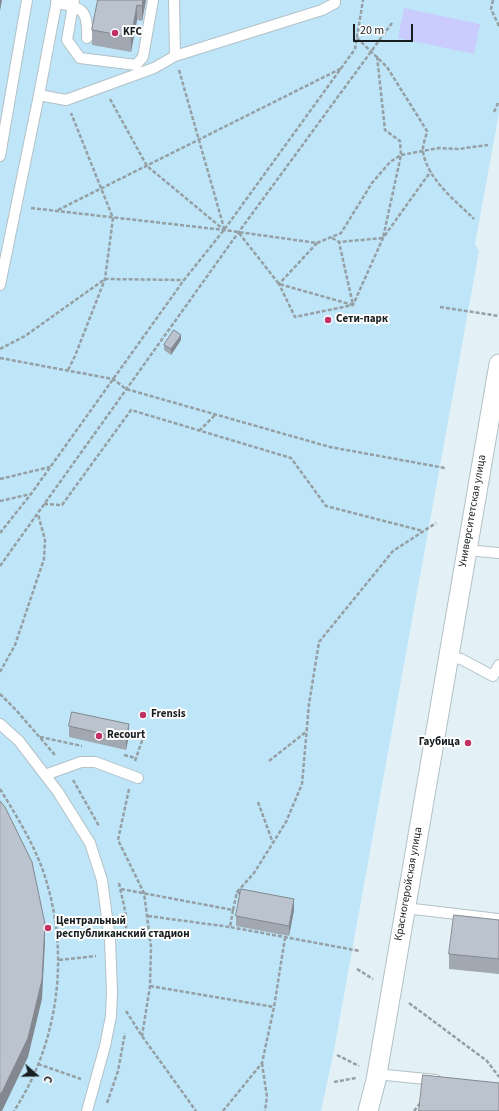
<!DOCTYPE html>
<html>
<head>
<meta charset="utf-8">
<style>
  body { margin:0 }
  #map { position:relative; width:499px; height:1111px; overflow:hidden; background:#e3f1f7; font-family:"Source Sans 3",sans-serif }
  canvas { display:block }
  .north { position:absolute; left:16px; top:1055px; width:40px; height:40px; -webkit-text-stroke:3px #fff; paint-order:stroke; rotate:110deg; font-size:11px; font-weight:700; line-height:16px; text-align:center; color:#181d1f }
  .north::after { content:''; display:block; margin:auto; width:14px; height:18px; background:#181d1f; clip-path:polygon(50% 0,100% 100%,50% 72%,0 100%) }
  .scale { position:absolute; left:353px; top:24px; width:60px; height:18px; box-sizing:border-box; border:2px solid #181d1f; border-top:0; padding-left:5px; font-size:12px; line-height:14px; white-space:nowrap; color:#181d1f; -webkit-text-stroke:3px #fff; paint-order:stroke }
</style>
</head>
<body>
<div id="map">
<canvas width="499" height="1111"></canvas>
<div class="north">С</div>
<div class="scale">20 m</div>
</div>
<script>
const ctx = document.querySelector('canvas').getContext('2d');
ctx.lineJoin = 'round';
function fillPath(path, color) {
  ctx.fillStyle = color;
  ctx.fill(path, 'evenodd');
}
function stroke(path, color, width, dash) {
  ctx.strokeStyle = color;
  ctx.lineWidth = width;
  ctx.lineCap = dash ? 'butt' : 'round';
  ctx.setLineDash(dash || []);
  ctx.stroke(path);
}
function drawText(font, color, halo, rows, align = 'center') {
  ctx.font = font + ' "Source Sans 3",sans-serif';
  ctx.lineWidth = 4;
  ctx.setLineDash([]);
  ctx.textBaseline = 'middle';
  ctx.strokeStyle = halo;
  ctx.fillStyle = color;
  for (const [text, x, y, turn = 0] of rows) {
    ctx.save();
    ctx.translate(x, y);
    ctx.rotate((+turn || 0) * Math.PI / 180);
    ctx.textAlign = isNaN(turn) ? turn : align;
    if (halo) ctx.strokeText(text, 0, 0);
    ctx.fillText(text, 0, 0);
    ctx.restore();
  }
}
const green = new Path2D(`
  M0 0H499V113L475 244 479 251 334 1050 321 1111H0Z`);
const water = new Path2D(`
  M404 8 480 24 474 54 398 38Z`);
const path = new Path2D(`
  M493 0 491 9 499 26
  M357 38 387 67 427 131C426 137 422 146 423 152 428 180 455 200 474 219
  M179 70 224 228
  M110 99 147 166 223 229
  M494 112 499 101
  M31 208 224 230 317 243 341 233 372 183 390 162 401 155 439 148 458 149 488 145
  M58 210 342 68
  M239 233 279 284 353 305 339 242 383 238 401 155 400 141 385 130 377 56
  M332 238 339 242
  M317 243 279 284 295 317 353 305 383 238 431 171
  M440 307 499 316
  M0 349 25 336 105 279 184 280
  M0 358 113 379 126 389 330 447 445 468
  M68 370 75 356 105 279 113 218 71 113
  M199 431 215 415
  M0 479 50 467
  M0 501 31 494
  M44 504 62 505 131 410 291 458 326 506 423 531
  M0 533 31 494 184 280 224 230 355 49 363 0
  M0 566 238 233 392 23
  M0 672 15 645 44 559 45 540 38 514
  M0 694 16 710 55 755
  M40 737 82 746
  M124 755 136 758
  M135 761 144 735
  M269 761 307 731
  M73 780 99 826
  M0 789C19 820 39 852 48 887 69 962 57 1045 14 1111
  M129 789 118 840 144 893 151 947 150 986 142 1036
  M258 802 273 843
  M119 883 126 915V932
  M121 889 233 910 237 892 244 894
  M237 892 254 873 286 822 302 784 309 704 319 642 393 551 436 523
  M233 910 230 927 360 951
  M148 916 230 927
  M59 960 96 956
  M357 969 373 979
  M150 986 274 1007
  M409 1003 487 1061 499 1077
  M126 1011 142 1036 196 1111
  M337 1055 359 1066
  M262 1063 267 1097 265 1111
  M38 1064 81 1079
  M334 1082 356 1078
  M107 1103 118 1071 125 1033
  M223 1111 262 1063 274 1007 285 938
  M414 1111 422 1101`);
const service = new Path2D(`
  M74 0 67 40 80 58 136 65 143 57 153 0
  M174 0 175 56
  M56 3C83 7 88 10 87 38
  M39 95 57 0
  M0 156 27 0
  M0 285 39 95 66 100 154 68 175 56 322 10 335 3V0
  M466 550 499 553
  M448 657 461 659 493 676 499 665
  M0 724 19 741 58 792 90 843 102 880 110 940 112 992 111 1016 105 1046 87 1111
  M45 775 81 762H95L138 778
  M405 908 499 919
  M376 1074 436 1080`);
const minor = new Path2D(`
  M368 1111 376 1080 499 364`);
const wall = new Path2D(`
  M98 0H146L142 21 137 20 131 52 92 45V30Z
  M181 340 171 355 164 350V345Z
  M69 726 129 735 126 750 69 737Z
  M294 910 289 936 236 926V916Z
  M499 920V974L449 969V954Z`);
const shadedWall = new Path2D(`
  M0 0H2L0 11Z
  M143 0H146L142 21V6Z
  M137 5V20L131 52V37Z
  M181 335V340L171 355V349Z
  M129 724V735L126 750V739Z
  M294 899V910L289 936V926Z
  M45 924V943L42 999 28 1057 2 1111H0V1094Z`);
const building = new Path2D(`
  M98 0H143L142 6 137 5 131 37 92 30Z
  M174 330 181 335 171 349 164 345Z
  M72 712 129 724 126 739 69 726Z
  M0 801 5 807 32 862 45 924 42 980 28 1038 2 1092 0 1094Z
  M241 889 294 899 289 926 236 916Z
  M454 915 499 920V959L449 954Z
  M423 1075 499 1083V1111H419Z`);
const markers = [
  [115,33,4,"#bf3263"],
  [328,320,4,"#bf3263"],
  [143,715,4,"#bf3263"],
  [99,736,4,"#bf3263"],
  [468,743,4,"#bf3263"],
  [48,928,4,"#bf3263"]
];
const poiNames = [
  ["KFC",123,33],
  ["Сети-парк",336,320],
  ["Frensis",151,715],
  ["Recourt",107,736],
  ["Гаубица",460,743,"right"],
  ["Центральный",56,922],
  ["республиканский стадион",56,935]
];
const streetNames = [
  ["Университетская улица",473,511,-80],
  ["Красногеройская улица",409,884,-80]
];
fillPath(green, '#bee6f8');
fillPath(water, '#c9ccfc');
stroke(service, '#b3c1c7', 12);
stroke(minor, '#b3c1c7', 21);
stroke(path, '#959fa4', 2.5, [4, 2]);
stroke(service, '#fff', 10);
stroke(minor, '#fff', 19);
fillPath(wall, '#a1a8b1');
fillPath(shadedWall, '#838890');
fillPath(building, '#bbc3ce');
stroke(building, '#838890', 1);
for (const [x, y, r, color] of markers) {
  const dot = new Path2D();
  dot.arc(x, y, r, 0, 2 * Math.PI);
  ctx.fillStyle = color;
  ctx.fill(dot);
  stroke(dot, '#fff', 1.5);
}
drawText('bold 11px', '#181d1f', '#fff', poiNames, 'left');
drawText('11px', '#181d1f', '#fff', streetNames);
</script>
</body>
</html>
